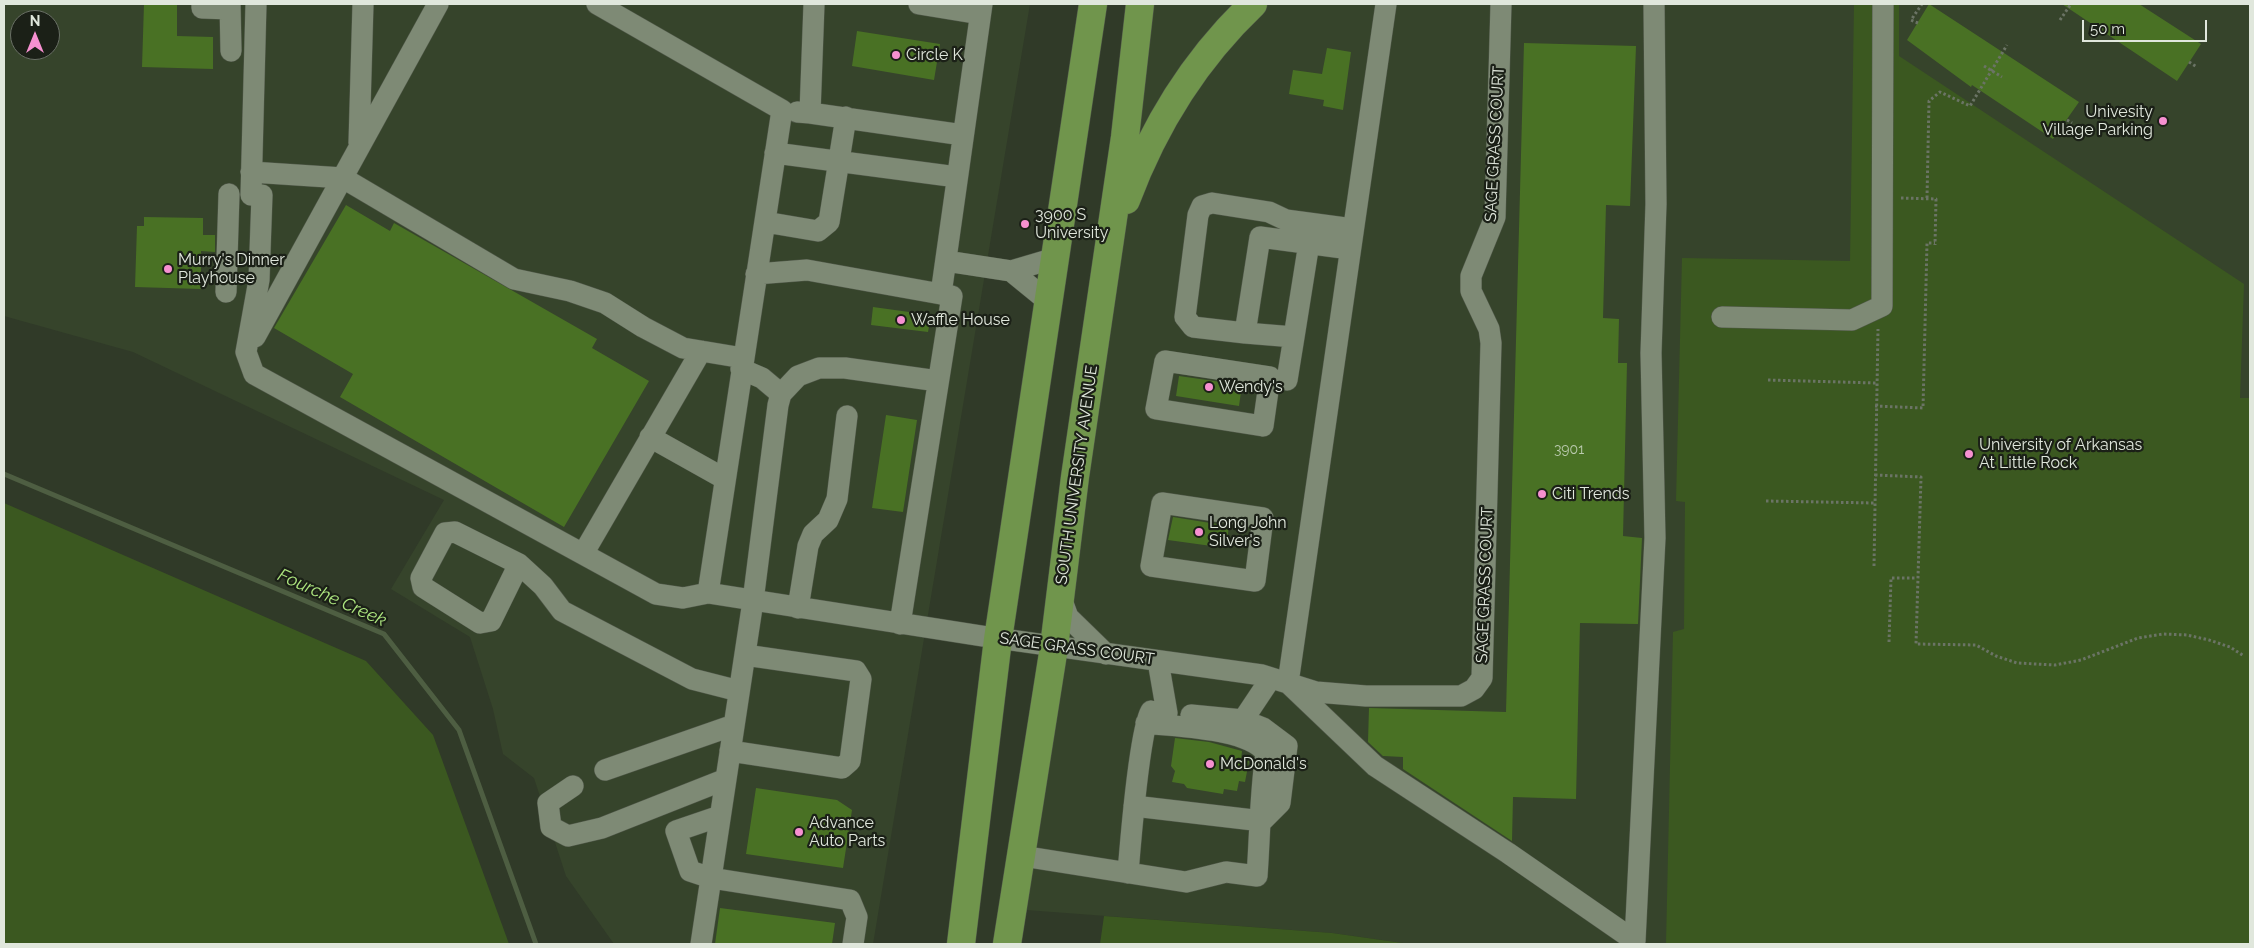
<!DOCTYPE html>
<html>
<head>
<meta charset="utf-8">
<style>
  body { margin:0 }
  #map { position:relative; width:2254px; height:948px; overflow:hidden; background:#303a28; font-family:Raleway,sans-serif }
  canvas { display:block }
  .frame { position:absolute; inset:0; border:5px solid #e0e7dc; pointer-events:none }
  .north { position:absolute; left:10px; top:10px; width:50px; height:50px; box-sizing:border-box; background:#1b2017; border:1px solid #6a7066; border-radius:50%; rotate:0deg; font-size:14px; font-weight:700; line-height:20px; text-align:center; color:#e0e7dc }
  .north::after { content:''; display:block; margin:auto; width:18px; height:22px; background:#f690d0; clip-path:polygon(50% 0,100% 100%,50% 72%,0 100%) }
  .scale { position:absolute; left:2082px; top:20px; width:125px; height:22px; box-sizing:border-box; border:2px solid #e0e7dc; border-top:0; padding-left:6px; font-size:15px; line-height:18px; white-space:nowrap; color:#e0e7dc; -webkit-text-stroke:4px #1b2017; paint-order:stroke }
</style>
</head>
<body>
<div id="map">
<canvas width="2254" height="948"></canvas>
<div class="frame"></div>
<div class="north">N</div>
<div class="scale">50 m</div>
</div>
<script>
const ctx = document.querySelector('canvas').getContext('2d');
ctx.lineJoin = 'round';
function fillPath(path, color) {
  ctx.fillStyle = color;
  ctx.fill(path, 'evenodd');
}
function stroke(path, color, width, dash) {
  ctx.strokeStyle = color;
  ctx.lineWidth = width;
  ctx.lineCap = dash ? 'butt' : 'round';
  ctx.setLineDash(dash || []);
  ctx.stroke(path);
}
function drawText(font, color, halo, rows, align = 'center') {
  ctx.font = font + ' Raleway,sans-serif';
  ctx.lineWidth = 4.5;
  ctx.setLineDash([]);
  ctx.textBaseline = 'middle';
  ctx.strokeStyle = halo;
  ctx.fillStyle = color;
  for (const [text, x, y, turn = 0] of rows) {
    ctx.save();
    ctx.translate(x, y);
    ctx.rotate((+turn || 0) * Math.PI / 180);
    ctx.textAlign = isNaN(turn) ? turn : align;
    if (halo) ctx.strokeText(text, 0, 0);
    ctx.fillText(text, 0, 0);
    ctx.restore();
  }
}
const built = new Path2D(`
  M4 4H1030L873 944H614L566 876 534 778 503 754 493 709 470 637 391 589 444 500 133 352 4 316ZM20 20H50V50H20Z
  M1136 4H2250V944H1410L1332 933 1013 909Z`);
const green = new Path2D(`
  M1854 4H1899V56L2244 284 2240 398H2250V944H1666L1673 632 1684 629 1685 502 1676 501 1682 258 1850 261Z
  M4 503 366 661 433 735 509 944H4Z
  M1104 916 1332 933 1410 944H1100Z`);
const stream = new Path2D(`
  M4 474 384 634 459 730 536 944`);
const building = new Path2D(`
  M144 4H177V36L213 37V69L142 67Z
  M1929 4 2079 102 2053 139 1972 85 1971 87 1907 40Z
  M2062 4H2139L2201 44 2177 81Z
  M857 31 940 44 934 80 852 66Z
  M1524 43 1636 46 1630 206 1606 205 1603 318 1619 319 1618 363H1627L1623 536 1642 538 1638 624 1580 623 1576 799 1513 797 1512 841 1403 769V757L1383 756 1368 742 1369 708 1506 712Z
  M1327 48 1351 52 1343 110 1323 106 1324 100 1289 94 1293 70 1322 74Z
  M346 205 390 231 394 223 597 339 592 348 649 381 564 527 340 397 353 374 274 328Z
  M144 217 203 218V235H215V252L201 251V289L135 287 137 226H144Z
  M873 307 931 315 928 332 871 325Z
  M1179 376 1242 385 1239 406 1176 396Z
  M886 415 917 420 903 512 872 508Z
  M1173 517 1229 526 1226 548 1168 540Z
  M1175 738 1209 742 1242 751 1241 760 1249 761 1245 782 1239 781 1237 791 1224 789 1223 794 1187 788 1184 784 1172 782 1175 771 1171 766Z
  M756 788 837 800 852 810 843 868 746 854Z
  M720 908 835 923 832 944H715Z`);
const path = new Path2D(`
  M2060 20 2071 4
  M1918 23 1911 20 1922 4
  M2189 62 2197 67
  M1984 66 2002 77
  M2067 120 2072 123
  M1901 198 1936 199 1935 245
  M1927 198 1929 101 1940 92 1970 106 2007 45
  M1768 380 1876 383
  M1875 406 1923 408 1927 243H1935
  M1875 475 1921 477 1916 644 1976 645 1996 656 2017 663 2055 665 2081 660 2138 638 2163 634 2187 635 2209 640 2230 647 2244 656
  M1766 501 1875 503
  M1874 566 1878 329
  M1889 642 1891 578H1917`);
const minor = new Path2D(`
  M202 4V8L230 9
  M230 4 231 51
  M256 4 251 195H262L259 280 246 352 254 374 656 594 683 598 708 593 782 110 597 4
  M919 4 980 14
  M1386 4 1288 683 1375 766 1508 853 1635 941 1655 538 1651 353 1656 204 1654 4
  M797 112 810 113 814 4
  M810 113 963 135
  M359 143 363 4
  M775 153 957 177
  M251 172 343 178 514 279 570 291 605 303 643 327 683 348 743 358
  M765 222 818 231 829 222 846 117
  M1309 243 1294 337 1245 333 1260 237 1350 249
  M946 261 1011 271
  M756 274 807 270 952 296 900 624
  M226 292 229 194
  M941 294 982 4
  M1049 302 1011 271 1055 258
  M1722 317 1852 320 1882 306 1883 4
  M1245 333 1193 327 1185 317 1198 215 1202 206 1212 203 1269 212 1286 220 1353 229
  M255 337 438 4
  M1165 361 1270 377 1263 426 1156 409Z
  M741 369 762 378 781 394
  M1287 380 1294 337
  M650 437 725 479
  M1162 503 1263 518 1255 581 1151 566Z
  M583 554 701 351
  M519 564 491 621 480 623 423 587 421 578 445 533 455 532 519 564 543 586 562 611 692 679 739 691
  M708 593 982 636 1262 675 1316 692 1366 696H1461L1474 689 1482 678 1491 343 1489 329 1471 291V276L1495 217 1501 4
  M1061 598 1068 617 1106 654
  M798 608 808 546 813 534 828 520 837 499 847 416
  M1158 661 1167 713
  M1191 715 1243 720 1263 728 1287 746 1280 803 1262 821
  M1243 720 1271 678
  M730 751 842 768 850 761 861 679 856 671 745 655
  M605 770 734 725
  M573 786 548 803 551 827 568 836 602 828 726 779
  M1134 806 1262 821
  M720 816 676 831 690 871 711 878 850 900 857 917 853 944
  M1022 856 1186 882 1226 872 1257 876C1260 835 1260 794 1266 753 1248 728 1177 727 1146 723
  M1128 873C1130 848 1140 723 1151 711
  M701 944 753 601 778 405 781 394 798 376 819 368H845L938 381`);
const major = new Path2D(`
  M1126 200C1154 125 1195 59 1253 4
  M961 944 998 639 1093 4
  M1007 944 1054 647 1075 477 1125 137 1140 4`);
const markers = [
  [896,55,5,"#f690d0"],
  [2163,121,5,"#f690d0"],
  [1025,224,5,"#f690d0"],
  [168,269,5,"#f690d0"],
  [901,320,5,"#f690d0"],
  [1209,387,5,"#f690d0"],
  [1969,454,5,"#f690d0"],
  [1542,494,5,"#f690d0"],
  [1199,532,5,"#f690d0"],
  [1210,764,5,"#f690d0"],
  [799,832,5,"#f690d0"]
];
const numberNames = [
  ["3901",1569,450]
];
const poiNames = [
  ["Circle K",906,55],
  ["Univesity",2153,112,"right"],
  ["Village Parking",2153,130,"right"],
  ["3900 S",1035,215],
  ["University",1035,233],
  ["Murry's Dinner",178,260],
  ["Playhouse",178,278],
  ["Waffle House",911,320],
  ["Wendy's",1219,387],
  ["University of Arkansas",1979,445],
  ["At Little Rock",1979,463],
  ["Citi Trends",1552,494],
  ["Long John",1209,523],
  ["Silver's",1209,541],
  ["McDonald's",1220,764],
  ["Advance",809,823],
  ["Auto Parts",809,841]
];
const streetNames = [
  ["SAGE GRASS COURT",1495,144,-87],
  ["SOUTH UNIVERSITY AVENUE",1077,475,-82],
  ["SAGE GRASS COURT",1485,585,-88],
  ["SAGE GRASS COURT",1077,649,8]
];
const waterNames = [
  ["Fourche Creek",332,598,24]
];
fillPath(built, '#36442b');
fillPath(green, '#3b5820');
stroke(stream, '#4e5e42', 5);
fillPath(building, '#497124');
stroke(minor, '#505849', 22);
stroke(major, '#505849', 29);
stroke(path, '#6b7465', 3, [2.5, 2.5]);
stroke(minor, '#7e8a75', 21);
stroke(major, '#70954c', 28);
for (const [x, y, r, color] of markers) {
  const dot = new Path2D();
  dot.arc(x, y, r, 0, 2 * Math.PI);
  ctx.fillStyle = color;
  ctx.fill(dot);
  stroke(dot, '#1b2017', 2);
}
drawText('14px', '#bacaae', null, numberNames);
drawText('16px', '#e0e7dc', '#1b2017', poiNames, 'left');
drawText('16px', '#e0e7dc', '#1b2017', streetNames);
drawText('italic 18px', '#aee780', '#1b2017', waterNames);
</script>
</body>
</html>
